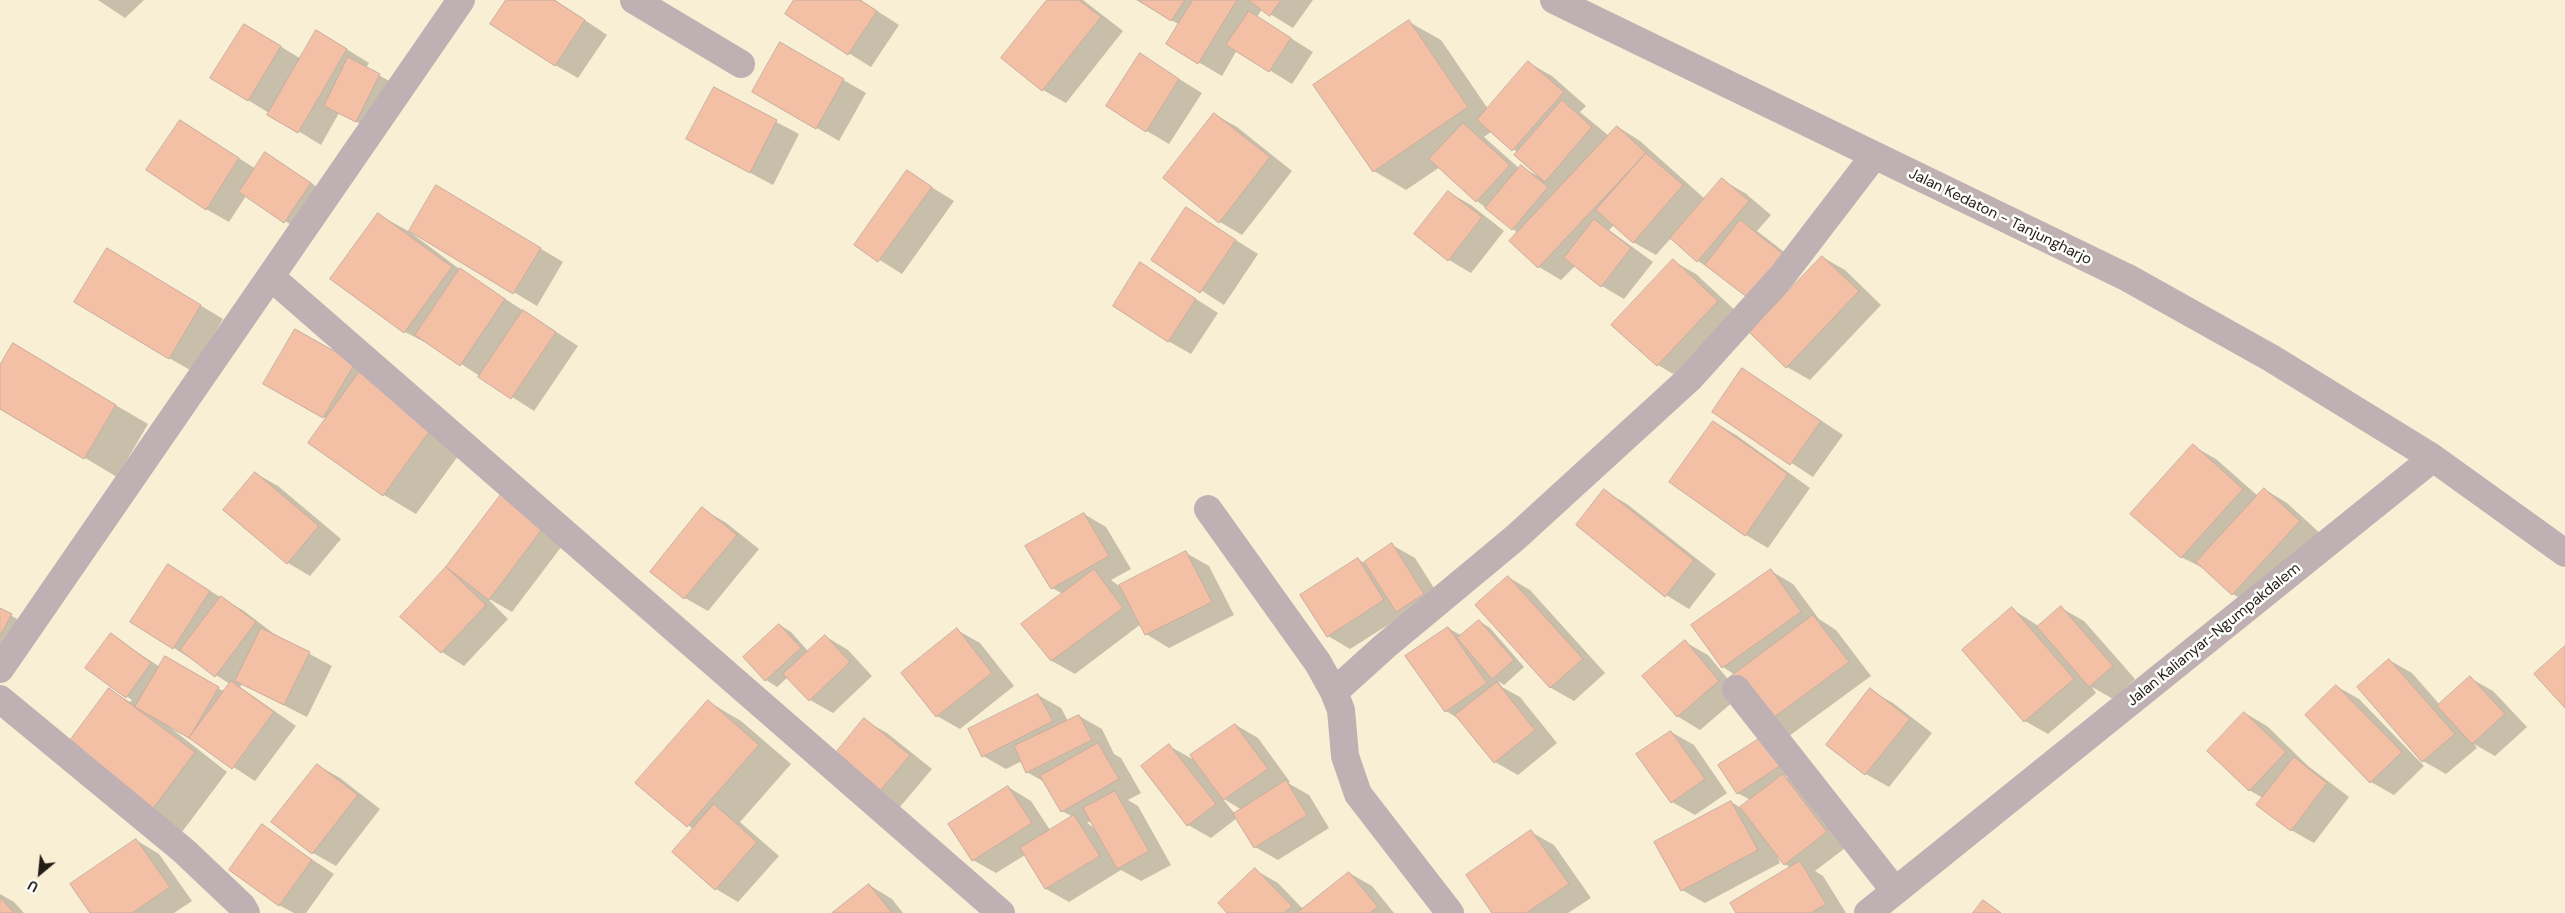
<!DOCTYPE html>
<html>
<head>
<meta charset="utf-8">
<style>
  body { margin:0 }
  #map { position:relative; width:2565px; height:913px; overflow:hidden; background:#f9efd4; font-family:"DM Sans",sans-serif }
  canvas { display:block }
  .north { position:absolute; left:15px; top:848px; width:50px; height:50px; -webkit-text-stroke:4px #fff; paint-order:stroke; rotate:208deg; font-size:14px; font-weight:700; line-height:20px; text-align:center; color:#221e15 }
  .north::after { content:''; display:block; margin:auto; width:18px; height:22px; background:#221e15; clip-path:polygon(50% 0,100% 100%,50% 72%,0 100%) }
</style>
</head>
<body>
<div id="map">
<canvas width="2565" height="913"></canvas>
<div class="north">U</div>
</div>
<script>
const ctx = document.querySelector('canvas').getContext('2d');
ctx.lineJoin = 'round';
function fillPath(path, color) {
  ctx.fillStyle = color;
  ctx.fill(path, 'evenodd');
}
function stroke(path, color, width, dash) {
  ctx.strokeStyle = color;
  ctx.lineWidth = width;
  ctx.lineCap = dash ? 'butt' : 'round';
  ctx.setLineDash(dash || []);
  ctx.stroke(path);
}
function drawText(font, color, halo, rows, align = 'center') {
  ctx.font = font + ' "DM Sans",sans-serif';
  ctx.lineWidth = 5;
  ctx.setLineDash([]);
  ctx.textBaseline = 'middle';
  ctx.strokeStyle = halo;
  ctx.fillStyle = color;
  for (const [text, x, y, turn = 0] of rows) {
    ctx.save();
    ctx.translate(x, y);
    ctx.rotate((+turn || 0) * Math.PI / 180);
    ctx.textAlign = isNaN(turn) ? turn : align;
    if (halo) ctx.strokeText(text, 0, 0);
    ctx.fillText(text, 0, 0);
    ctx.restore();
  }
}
const shadow = new Path2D(`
  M98 0H144L125 18Z
  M508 0H555L607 35 578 78 555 65Z
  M795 0H860L899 25 871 67 786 14Z
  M1049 0H1083L1123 31 1066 103 1043 90Z
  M1136 0H1313L1293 28 1262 9 1257 17 1313 52 1292 84 1237 50 1222 76 1168 44 1180 25Z
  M1409 22 1441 40 1488 109 1529 63 1552 76 1586 106 1580 112 1609 136 1618 127 1640 141 1705 199 1722 180 1745 193 1771 215 1757 231 1805 268 1785 294 1786 295 1822 257 1845 270 1881 305 1810 380 1787 367 1751 332 1771 310 1698 261 1671 238 1656 255 1633 242 1614 225 1609 230 1653 262 1624 299 1602 286 1575 266 1561 280 1539 267 1518 233 1477 201 1440 167 1406 190 1374 171ZM1492 131 1518 153 1538 176 1521 167 1520 169 1484 137Z
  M267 38 301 59 340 45 369 63 366 68 402 88 380 134 339 113 321 145 248 100Z
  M781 44 866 93 839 141 754 91Z
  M1140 55 1202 93 1169 144 1147 131Z
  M714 89 799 134 773 185 711 152Z
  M1214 114 1237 127 1292 171 1242 235 1220 222Z
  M180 121 256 169 266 154 333 197 307 235 246 196 229 222 206 209Z
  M907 172 954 201 902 274 856 245Z
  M1448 192 1471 205 1504 231 1471 273 1449 260 1415 234Z
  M459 200 563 262 537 306 411 231Z
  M1186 209 1258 254 1224 305 1153 259Z
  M379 215 410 232 462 271 578 346 534 411 438 349 405 332 332 279Z
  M1673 261 1696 274 1740 315 1680 378 1658 365 1613 325Z
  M130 263 223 319 192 371 169 358Z
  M1141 264 1218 313 1191 354 1168 341Z
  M295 330 377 377 466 445 416 514 384 495 327 419 265 383Z
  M45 364 148 424 117 477 0 407V367Z
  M1743 369 1843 435 1813 477 1713 412Z
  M1714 422 1736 435 1810 488 1768 548 1746 535Z
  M2193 446 2216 459 2258 496 2264 489 2287 503 2322 535 2256 608 2233 594 2205 569 2181 557Z
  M255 473 278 486 341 539 310 576 288 563Z
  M1604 491 1627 504 1716 574 1689 609 1666 595Z
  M503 494 568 538 512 612 486 597 508 619 464 666 442 652 402 617 447 568Z
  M702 509 725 522 759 549 708 611 685 598 651 571Z
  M1084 514 1106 527 1131 569 1111 580 1119 586 1186 553 1209 566 1234 615 1169 648 1146 634 1141 624 1075 674 1052 661 1023 624 1063 594 1052 588Z
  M1392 545 1415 558 1446 607 1404 615 1350 649 1328 636 1358 559 1364 563Z
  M168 566 244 611 278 637 332 666 307 717 242 684 240 687 296 726 255 781 162 721 227 772 182 832 150 813 109 690 130 702 132 700 87 668 111 635 160 667 165 658 225 692 230 684 132 621Z
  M1771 571 1793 584 1819 619 1836 630 1871 676 1789 736 1735 675 1723 667Z
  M1508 577 1530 590 1605 673 1574 701 1551 688 1476 605Z
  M2061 608 2084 621 2135 679 2113 699 2092 687 2096 693 2048 734 2025 721 2012 609 2040 627Z
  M0 609 34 629 0 658Z
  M1479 621 1490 628 1524 667 1504 685 1498 681 1502 687 1520 697 1557 743 1518 775 1495 762 1461 720 1446 711 1448 628 1462 636Z
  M780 625 791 632 808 651 825 636 848 650 872 676 833 713 810 700 788 677 777 687 766 680Z
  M957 630 980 643 1014 686 960 729 937 716Z
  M1685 642 1708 655 1741 695 1700 730 1677 716Z
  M2389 660 2412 673 2440 705 2470 678 2493 691 2527 727 2495 756 2474 744 2477 748 2446 774 2423 761Z
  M2336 686 2359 699 2424 766 2394 795 2371 782Z
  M1870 690 1893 703 1932 733 1889 787 1866 774 1828 745Z
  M1038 695 1061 708 1068 721 1079 716 1102 729 1114 754 1121 758 1141 793 1128 800 1138 806 1171 865 1141 881 1121 870 1069 902 1046 889 1025 855 996 873 973 860 1008 787 1031 801 1050 830 1073 817 1062 811 1046 783 1027 772 1022 761 1006 769 983 756ZM1092 821 1096 829 1087 823Z
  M709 702 741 721 791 764 740 822 779 856 738 902 716 889 693 829 637 783Z
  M2245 713 2267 726 2308 766 2349 797 2314 843 2291 830 2263 798 2249 790Z
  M864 720 887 733 932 769 899 808 876 795Z
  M1236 725 1258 738 1290 782 1288 783 1309 795 1329 828 1278 860 1255 847 1237 818 1211 838 1188 825 1169 746 1196 761ZM1223 799H1224L1242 810 1235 814Z
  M1671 732 1694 745 1727 793 1695 815 1672 802Z
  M1762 738 1791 773 1785 776 1806 789 1849 845 1815 871 1823 876 1846 913H1738L1791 868 1785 864 1776 853 1780 863 1705 903 1682 890 1731 802 1741 808 1751 800 1737 793Z
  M317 765 340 778 380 809 336 866 313 853 273 822Z
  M262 826 334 874 306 913H294L279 905Z
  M1531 832 1554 845 1591 898 1568 913H1494Z
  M136 840 159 854 192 901 174 913H92Z
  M1255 870 1278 883 1303 909 1349 873 1372 886 1394 913H1229Z
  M869 885 892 899 903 913H834Z
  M0 894 14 902 24 913H0Z`);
const building = new Path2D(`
  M506 0H554L585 20 555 66 490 24Z
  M794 0H860L877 11 848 55 785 14Z
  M1047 0H1079L1101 17 1042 91 1001 58Z
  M1142 0H1185L1171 21 1141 2Z
  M1193 0H1237L1198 64 1166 44Z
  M1248 0H1281L1270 16Z
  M1249 11 1291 38 1269 72 1226 45Z
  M1409 20 1468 107 1373 172 1313 85Z
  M244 24 281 46 248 101 210 78Z
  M316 30 347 49 298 133 267 115Z
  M780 42 844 79 816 129 752 92Z
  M1140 53 1179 79 1146 132 1106 106Z
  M348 57 380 74 356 122 324 106Z
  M1528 61 1564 92 1512 151 1477 120Z
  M714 87 777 120 750 173 686 139Z
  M1562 100 1592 127 1545 182 1514 155Z
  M1214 113 1270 157 1219 223 1163 178Z
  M180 120 239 158 206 210 146 170Z
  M1463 123 1510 165 1476 202 1429 159Z
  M1617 126 1646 153 1538 268 1509 241Z
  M265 152 311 183 284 223 239 192Z
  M1646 153 1683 185 1633 243 1596 210Z
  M1521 165 1548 187 1512 230 1485 208Z
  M907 170 932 187 878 262 854 245Z
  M1722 178 1749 201 1697 262 1670 238Z
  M436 185 541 248 513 294 409 231Z
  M1448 191 1482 217 1448 261 1414 234Z
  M1186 207 1236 240 1200 293 1151 260Z
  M378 213 452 267 404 333 330 279Z
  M1594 219 1631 248 1601 287 1564 258Z
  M1740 220 1783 254 1748 298 1705 265Z
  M107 248 201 305 169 359 74 302Z
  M1822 256 1859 291 1786 368 1749 332Z
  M1673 259 1718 301 1657 366 1611 325Z
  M1140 262 1196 299 1168 342 1113 306Z
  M460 268 505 299 460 366 415 335Z
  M523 310 556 332 511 399 478 377Z
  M295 329 355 363 323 418 263 384Z
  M13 343 116 405 84 459 0 409V365Z
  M1742 368 1821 421 1790 465 1712 412Z
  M359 372 434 425 383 496 308 443Z
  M1713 421 1788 474 1745 536 1669 482Z
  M2193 444 2243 489 2181 558 2130 514Z
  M255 472 319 526 287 564 223 510Z
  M2264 488 2300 521 2232 595 2196 562Z
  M1604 489 1694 560 1665 597 1576 525Z
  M503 492 546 524 489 600 446 567Z
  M702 507 737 535 684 599 650 572Z
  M1084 513 1109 556 1051 589 1025 546Z
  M1392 543 1424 594 1396 612 1364 562Z
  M1186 551 1212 602 1145 635 1119 585Z
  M1358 558 1384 600 1327 637 1300 595Z
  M168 564 210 591 173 649 130 622Z
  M446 567 486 605 441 653 400 617Z
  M1094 569 1123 608 1051 661 1021 624Z
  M1771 569 1801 612 1722 668 1691 625Z
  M1508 576 1583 659 1550 688 1475 605Z
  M221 596 256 622 215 677 180 650Z
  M2061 606 2113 666 2089 687 2037 627Z
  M2012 607 2074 679 2024 722 1962 650Z
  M0 608 12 614 0 636Z
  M1813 615 1849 662 1765 724 1730 677Z
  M1479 620 1514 660 1492 679 1457 638Z
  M779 624 801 648 765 681 743 657Z
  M1448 627 1487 683 1445 712 1405 656Z
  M261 628 310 652 284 705 235 681Z
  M957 628 992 673 936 717 901 673Z
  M111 633 151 663 126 698 85 668Z
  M825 635 850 662 809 701 783 674Z
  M1685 640 1719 681 1677 717 1642 676Z
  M2565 646V708L2534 674Z
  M165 656 219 687 189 738 135 707Z
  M2389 659 2455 734 2422 762 2357 687Z
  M2470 676 2505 714 2472 744 2437 706Z
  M231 681 274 712 232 769 189 738Z
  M1497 682 1535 730 1494 763 1455 715Z
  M2336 685 2402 752 2370 783 2305 715Z
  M109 688 195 752 149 814 63 750Z
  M1870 688 1910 719 1865 775 1826 745Z
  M1038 694 1053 721 982 757 968 729Z
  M708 700 759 745 687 827 635 783Z
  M2244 712 2286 752 2249 791 2207 751Z
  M1079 715 1092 740 1026 773 1014 746Z
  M864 718 910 755 876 796 830 760Z
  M1235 724 1268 769 1223 800 1190 755Z
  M1671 731 1705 779 1671 803 1636 754Z
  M1762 737 1780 766 1737 794 1718 765Z
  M1098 743 1119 779 1061 812 1040 776Z
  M1169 744 1216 804 1187 826 1141 766Z
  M2294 757 2327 783 2291 831 2256 805Z
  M317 764 358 795 312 854 271 822Z
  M1783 774 1827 832 1784 865 1740 807Z
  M1286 780 1307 815 1254 848 1233 814Z
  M1008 786 1032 823 972 861 948 824Z
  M1115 791 1149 851 1117 869 1083 808Z
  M1731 801 1758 850 1681 891 1654 842Z
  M714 804 757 842 715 890 672 852Z
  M1074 815 1100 856 1045 889 1020 848Z
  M262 824 312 860 279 906 229 870Z
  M1531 830 1569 884 1526 913H1492L1466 875Z
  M136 839 170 887 132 913H90L70 884Z
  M1800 861 1826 904 1811 913H1736L1730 903Z
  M1255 868 1292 906 1284 913H1227L1218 903Z
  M1349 872 1378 907 1370 913H1297Z
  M869 884 892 913H832Z
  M0 897 14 913H0Z
  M1983 900 2001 913H1973Z`);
const minor = new Path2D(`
  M634 0 741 64
  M272 278 1001 913
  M1208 509 1318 663 1334 692 1341 710 1345 756 1358 794 1450 913
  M0 669 461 0
  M1736 689 1895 891
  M1334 692 1385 646 1515 538 1689 379 1782 276 1874 156
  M0 699 184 851 242 906 246 913`);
const tertiary = new Path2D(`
  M1554 0 2128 278 2271 358 2433 458
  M1868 913 2433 458 2565 553`);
const streetNames = [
  ["Jalan Kedaton - Tanjungharjo",2000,217,26],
  ["Jalan Kalianyar-Ngumpakdalem",2214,635,-39]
];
fillPath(shadow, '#0003');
fillPath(building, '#f3bfa5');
stroke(building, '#c8ac9f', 1);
stroke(minor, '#bfb0b3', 28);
stroke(tertiary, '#bfb0b3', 28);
drawText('15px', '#221e15', '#fff', streetNames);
</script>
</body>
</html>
